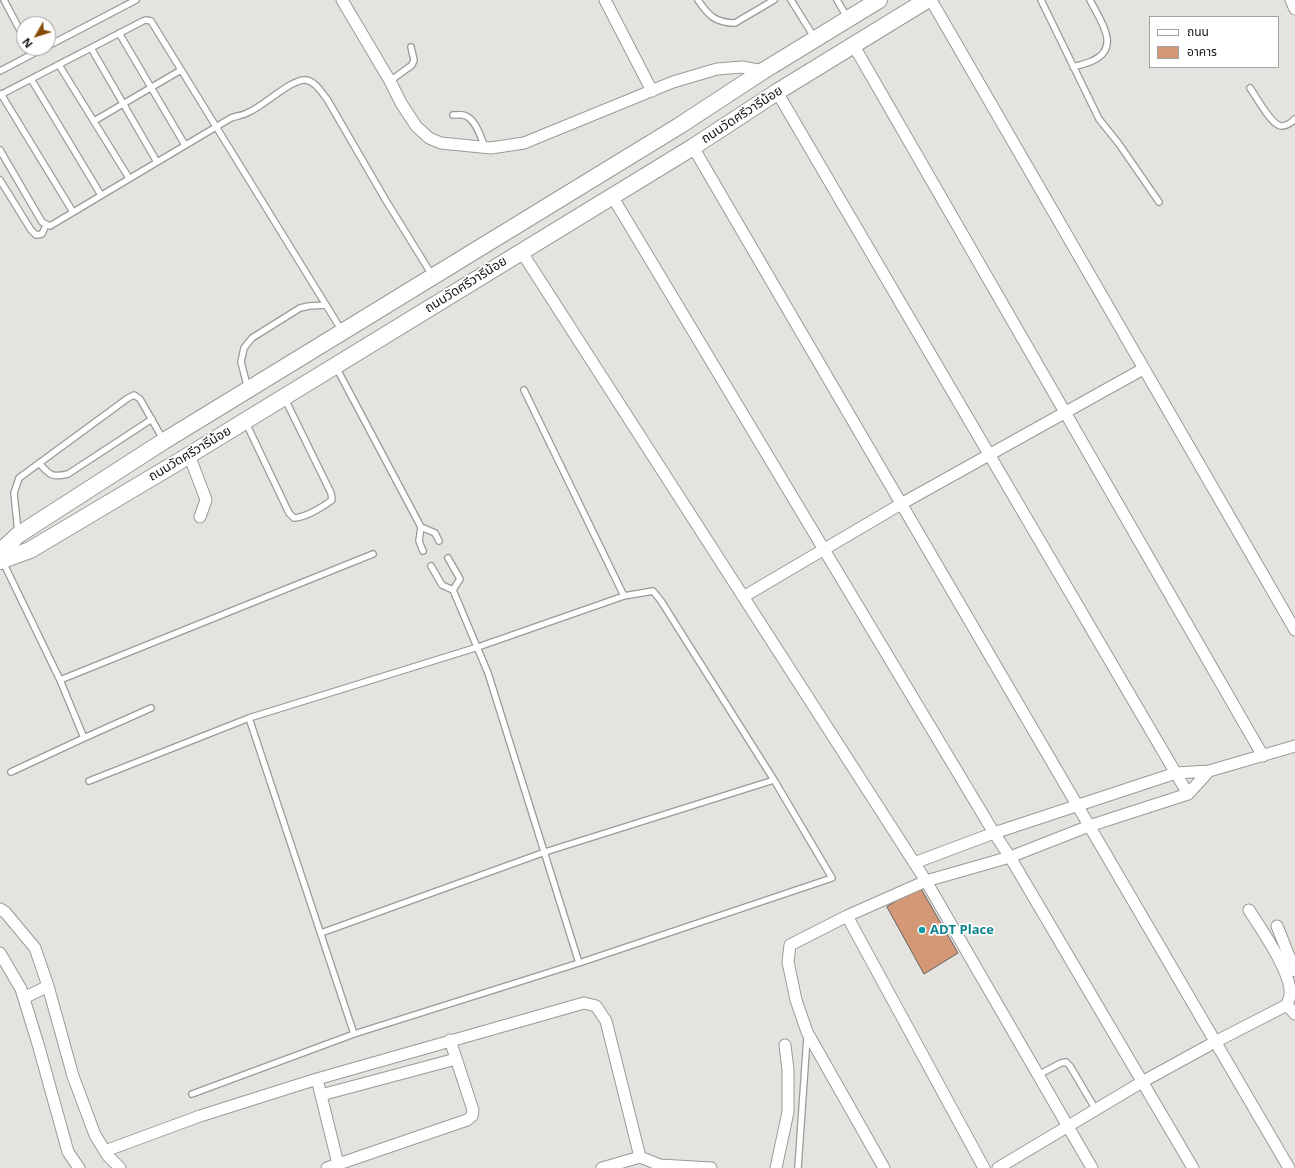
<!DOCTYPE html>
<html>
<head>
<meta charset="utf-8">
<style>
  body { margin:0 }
  #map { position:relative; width:1295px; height:1168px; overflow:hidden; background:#e5e3df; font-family:"Open Sans","Noto Sans Thai",sans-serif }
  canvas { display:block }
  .legend { position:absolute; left:1149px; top:16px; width:130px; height:52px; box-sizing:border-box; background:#fff; border:1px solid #a1a1a0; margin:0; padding:5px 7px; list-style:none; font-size:12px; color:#141412 }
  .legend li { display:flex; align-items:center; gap:8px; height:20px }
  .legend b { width:20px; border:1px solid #a1a1a0 }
  .north { position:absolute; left:16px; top:16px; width:40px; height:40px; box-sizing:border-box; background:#fff; border:1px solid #a1a1a0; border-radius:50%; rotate:231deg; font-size:11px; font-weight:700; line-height:16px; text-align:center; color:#141412 }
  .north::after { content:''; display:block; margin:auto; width:14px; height:18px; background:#874b08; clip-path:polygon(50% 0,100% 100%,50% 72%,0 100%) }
</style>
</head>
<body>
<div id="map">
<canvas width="1295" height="1168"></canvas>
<ul class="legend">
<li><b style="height:5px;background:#fff"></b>ถนน</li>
<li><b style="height:11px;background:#d59877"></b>อาคาร</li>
</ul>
<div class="north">N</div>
</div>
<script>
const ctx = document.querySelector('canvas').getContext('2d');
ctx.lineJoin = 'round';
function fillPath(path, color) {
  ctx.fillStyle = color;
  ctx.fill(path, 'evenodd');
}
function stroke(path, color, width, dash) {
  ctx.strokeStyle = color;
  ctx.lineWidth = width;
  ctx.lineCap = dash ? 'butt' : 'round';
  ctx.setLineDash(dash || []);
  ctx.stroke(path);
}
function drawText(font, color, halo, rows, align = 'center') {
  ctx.font = font + ' "Open Sans","Noto Sans Thai",sans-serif';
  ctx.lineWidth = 3.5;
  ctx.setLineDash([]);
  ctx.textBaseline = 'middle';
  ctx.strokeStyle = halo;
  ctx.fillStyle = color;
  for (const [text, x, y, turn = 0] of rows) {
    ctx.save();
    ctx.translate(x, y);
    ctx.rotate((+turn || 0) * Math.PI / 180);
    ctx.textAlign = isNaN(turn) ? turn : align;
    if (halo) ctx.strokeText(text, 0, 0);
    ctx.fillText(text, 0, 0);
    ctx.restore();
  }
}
const building = new Path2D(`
  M920 887 958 953 924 974 887 907Z`);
const service = new Path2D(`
  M4 0 24 38
  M698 0C708 15 715 23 735 23L774 0
  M791 0 814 37
  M837 0 847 17
  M1041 0 1099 119 1119 144 1159 202
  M119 33 185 145
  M48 46 136 0
  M91 48 157 162
  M59 65 129 178
  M1073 67C1079 65 1086 64 1092 61 1122 48 1100 20 1090 0
  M0 71 44 48
  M31 79 101 195
  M390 81 412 65 414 60 411 47
  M1250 88C1256 96 1271 125 1281 126 1287 126 1291 123 1295 119
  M1 94 73 212
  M0 95 143 21 146 20 151 21 342 331
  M453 115C457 115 462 114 466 116 476 120 481 138 485 147
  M94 121 181 70
  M0 150 42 222 50 226 231 118C237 116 244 115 249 112 264 106 292 78 306 80 316 82 321 92 327 99L385 199 432 275
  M0 180 31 230 36 235 42 234 46 225
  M336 367 421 527
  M248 389 241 362 244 348 252 338 300 308 309 306 326 305
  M524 390 624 596
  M246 423 289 513 294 518C307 517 321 508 332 500L331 493 285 399
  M39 463C50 475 51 478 68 474L152 419
  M18 532 14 493 19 478 128 398 134 395 140 399 164 441
  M423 551 419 541 421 527 435 533 439 541
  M3 562 60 680 84 738
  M431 566 442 585 453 590 460 579 448 558
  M453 590 488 673 579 963
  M653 591 661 601 774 780 832 878 579 963 354 1034 249 718 478 647 624 596Z
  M60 680 373 554
  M11 772 84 738 151 708
  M89 781 249 718
  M321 933 545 852 774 780
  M1038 1075 1061 1063 1066 1062 1070 1066 1096 1110
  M192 1094 354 1034
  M798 1168 807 1037`);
const minor = new Path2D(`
  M342 0 390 81 401 103 416 126 429 138 441 143 491 148 524 143 673 82 717 69 742 67 763 71
  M605 0 652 91
  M931 0 1295 630
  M1291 0 1295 9
  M854 46 1263 756
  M777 92 1188 794
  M693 147 1289 1168
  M612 196 994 833 1010 857 1193 1168
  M521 251 926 881 1092 1168
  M189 455 205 497 206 500 200 517
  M743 597 901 504 1143 369
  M914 863 994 833 1176 773 1209 771 1295 746
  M0 909 5 912 35 948 48 986 73 1076 95 1135 108 1156 120 1168
  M847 916 984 1168
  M1277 926 1295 971
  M0 953 21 989 38 1044 68 1152 79 1168
  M24 998 48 986
  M1287 1005 1295 1014
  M317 1079 338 1164
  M321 1095 456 1059
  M105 1151 200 1116 317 1079 584 1003 596 1006 606 1021 640 1157
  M327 1168 467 1120 472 1116 473 1110 450 1040
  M602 1168 640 1157 660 1165 711 1168
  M776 1168 788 1112V1070L785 1045
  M884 1168 807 1032 796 1000 788 962 790 945 847 916 926 881 1010 857 1089 826 1188 794 1209 771
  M998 1168 1142 1082 1215 1042 1287 1005C1288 1002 1289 999 1290 996 1293 974 1261 929 1249 910`);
const secondary = new Path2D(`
  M0 552 18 535 164 441 679 126 763 71 879 0
  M0 561 30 550 178 462 693 147 777 92 927 0`);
const markers = [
  [922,930,4,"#0f9aa8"]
];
const streetNames = [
  ["ถนนวัดศรีวารีน้อย",742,115,-33],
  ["ถนนวัดศรีวารีน้อย",466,285,-32],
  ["ถนนวัดศรีวารีน้อย",190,454,-31]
];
const cultureNames = [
  ["ADT Place",930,930]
];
fillPath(building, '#d59877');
stroke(building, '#63605e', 1);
stroke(service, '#9b9a96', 8);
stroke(minor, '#9b9a96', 13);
stroke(secondary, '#9b9a96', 18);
stroke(service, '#fff', 5.5);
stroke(minor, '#fff', 11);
stroke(secondary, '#fff', 16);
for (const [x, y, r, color] of markers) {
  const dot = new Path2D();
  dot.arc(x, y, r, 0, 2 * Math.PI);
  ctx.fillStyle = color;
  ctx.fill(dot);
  stroke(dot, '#fff', 1.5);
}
drawText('13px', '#141412', '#fff', streetNames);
drawText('bold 13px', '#0d838f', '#fff', cultureNames, 'left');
</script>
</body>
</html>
